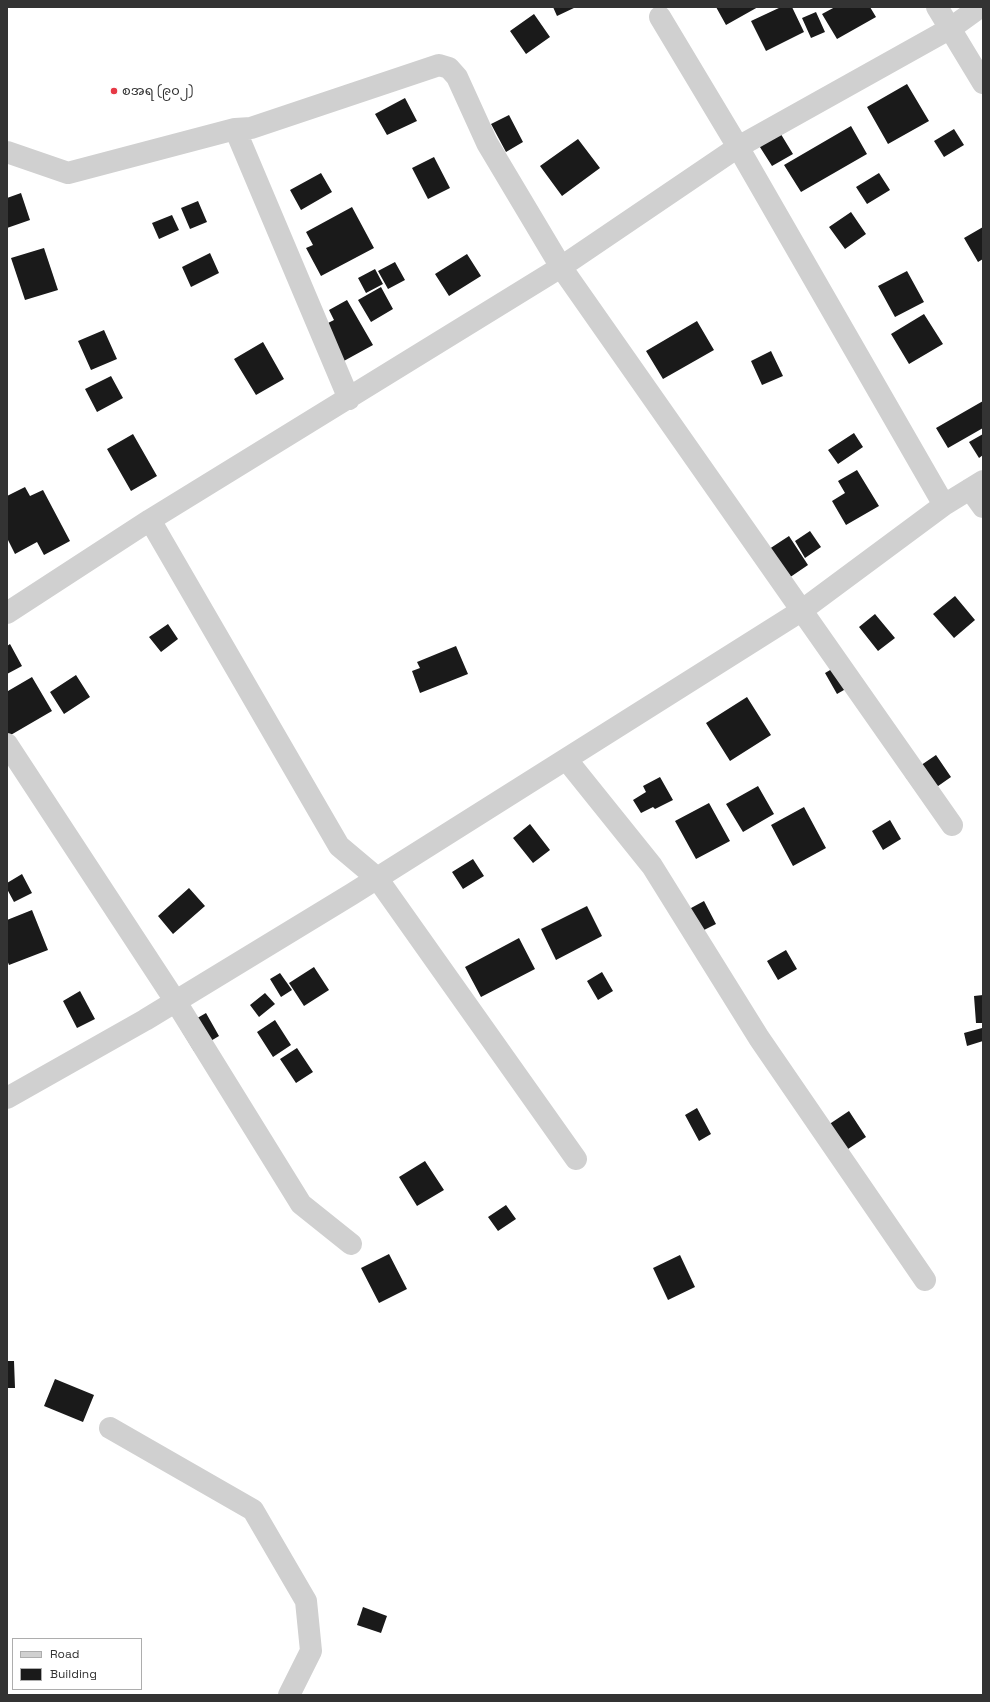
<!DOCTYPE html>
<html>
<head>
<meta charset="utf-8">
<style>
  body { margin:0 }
  #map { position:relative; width:990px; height:1702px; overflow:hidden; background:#fff; font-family:"Space Grotesk",sans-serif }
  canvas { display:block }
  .frame { position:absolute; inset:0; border:8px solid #333; pointer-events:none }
  .legend { position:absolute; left:12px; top:1638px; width:130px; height:52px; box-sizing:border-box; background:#fff; border:1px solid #adadad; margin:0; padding:5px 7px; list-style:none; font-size:12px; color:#333 }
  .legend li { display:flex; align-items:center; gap:8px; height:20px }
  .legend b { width:20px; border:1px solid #adadad }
</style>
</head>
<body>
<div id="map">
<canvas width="990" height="1702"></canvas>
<div class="frame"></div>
<ul class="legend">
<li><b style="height:5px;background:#d0d0d0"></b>Road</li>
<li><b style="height:11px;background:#1a1a1a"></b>Building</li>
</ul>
</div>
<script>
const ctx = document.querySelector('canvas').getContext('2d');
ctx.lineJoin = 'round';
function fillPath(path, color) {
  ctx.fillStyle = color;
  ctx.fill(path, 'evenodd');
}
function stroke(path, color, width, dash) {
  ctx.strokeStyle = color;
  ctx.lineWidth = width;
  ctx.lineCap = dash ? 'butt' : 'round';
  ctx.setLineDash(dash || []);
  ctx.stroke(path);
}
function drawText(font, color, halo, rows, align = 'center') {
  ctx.font = font + ' "Space Grotesk","Noto Sans Myanmar",sans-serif';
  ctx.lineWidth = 4;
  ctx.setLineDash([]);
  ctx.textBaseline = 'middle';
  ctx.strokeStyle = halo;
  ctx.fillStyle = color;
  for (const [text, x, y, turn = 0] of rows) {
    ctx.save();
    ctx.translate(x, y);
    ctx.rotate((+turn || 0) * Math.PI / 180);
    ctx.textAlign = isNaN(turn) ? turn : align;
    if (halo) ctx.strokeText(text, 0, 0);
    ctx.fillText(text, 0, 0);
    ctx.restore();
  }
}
const building = new Path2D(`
  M553 7H576L557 16Z
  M716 7H758L726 25Z
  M781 7H792L804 32 766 51 751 21Z
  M835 7H870L876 17 837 39 822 14Z
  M816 12 825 32 811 38 802 18Z
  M534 14 550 37 526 54 510 31Z
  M907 84 929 121 888 144 867 107Z
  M405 98 417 121 387 135 375 114Z
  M509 115 523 142 506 152 491 124Z
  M851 126 867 154 801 192 784 165Z
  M954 129 964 145 944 157 934 141Z
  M779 131 793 154 772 166 758 144Z
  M578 139 600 168 562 196 540 166Z
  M434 157 450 188 428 199 412 168Z
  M321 173 332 192 301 210 290 190Z
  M879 173 890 190 867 204 856 187Z
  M21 193 30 220 7 228V198Z
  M198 201 207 222 190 229 181 208Z
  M352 207 374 248 321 276 306 248 313 245 306 232Z
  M851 212 866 234 845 249 829 227Z
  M172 215 179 230 159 239 152 223Z
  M983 227V259L978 262 964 238Z
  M44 248 58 290 25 300 11 258Z
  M210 253 219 273 191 287 182 267Z
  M467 254 481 276 449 296 435 274Z
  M395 262 405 280 388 289 378 271Z
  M375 269 383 284 366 293 358 278Z
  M907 271 924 302 895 317 878 286Z
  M381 287 393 309 371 322 358 300Z
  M347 300 373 345 342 362 322 326 334 320 329 310Z
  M924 314 943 344 909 364 891 334Z
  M697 321 714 350 663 379 646 351Z
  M104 330 117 359 91 370 78 341Z
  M263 342 284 379 256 395 234 359Z
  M771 351 783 376 762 385 751 361Z
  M111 376 123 398 97 412 85 389Z
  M983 401V428L948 448 936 428Z
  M854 433 863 447 838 464 828 450Z
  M133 434 157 476 131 491 107 449Z
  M983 434V455L979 458 969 442Z
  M857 470 879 506 846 525 832 501 845 493 838 481Z
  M25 487 30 496 43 490 70 541 44 555 37 542 15 554 7 538V496Z
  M810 531 821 547 805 558 795 541Z
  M789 536 808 565 783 582 763 553Z
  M955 596 975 620 954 638 933 614Z
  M875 614 895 638 878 651 859 627Z
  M168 624 178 639 161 652 149 637Z
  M10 644 22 666 7 674V646Z
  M456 646 468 674 420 693 412 671 420 668 417 662Z
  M844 662 856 683 837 694 825 673Z
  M76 675 90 697 64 714 50 692Z
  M32 677 52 711 9 736 7 732V689L8 691Z
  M747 697 771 735 730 761 706 723Z
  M936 755 951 777 921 798 905 776Z
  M660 777 673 800 655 809 653 807 641 813 633 800 646 792 643 786Z
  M758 786 774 814 743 832 726 804Z
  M709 803 730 841 696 859 675 821Z
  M804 807 826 848 793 866 771 825Z
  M890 820 901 839 883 850 872 831Z
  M530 824 550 850 533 863 513 838Z
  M473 859 484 876 463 889 452 872Z
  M22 874 32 893 14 902 7 889V883Z
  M189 888 205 906 173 934 158 916Z
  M704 901 716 924 692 936 680 914Z
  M587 906 602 936 556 960 541 929Z
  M32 910 48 950 9 965 7 960V920Z
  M519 938 535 969 481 997 465 967Z
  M786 950 797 969 778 980 767 961Z
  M314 967 329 990 304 1006 289 983Z
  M602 972 613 991 598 1000 587 981Z
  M280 973 292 990 281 997 270 979Z
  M80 991 95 1019 77 1028 63 1001Z
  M265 993 275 1004 259 1017 250 1005Z
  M983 995V1023H976L974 996Z
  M206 1013 219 1036 194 1051 180 1028Z
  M275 1020 291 1045 273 1057 257 1032Z
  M982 1028 983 1041 967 1046 964 1033Z
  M297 1048 313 1072 296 1083 280 1059Z
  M697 1108 711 1134 699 1141 685 1115Z
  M849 1111 866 1137 833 1159 816 1133Z
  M425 1161 444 1190 417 1206 399 1177Z
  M506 1205 516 1219 498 1231 488 1217Z
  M389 1254 407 1289 379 1303 361 1268Z
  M680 1255 695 1287 668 1300 653 1268Z
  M7 1361H14L15 1388H7Z
  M55 1379 94 1395 83 1422 44 1406Z
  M363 1607 387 1616 381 1633 357 1625Z`);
const minor = new Path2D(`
  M937 7 983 83
  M660 17 738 147 944 505
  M235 129 349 399
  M7 152 68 173 235 129 251 128 439 65 449 68 457 77 487 143 561 267 952 825
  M970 489 983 507
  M150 520 339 846 377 878 576 1159
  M7 613 150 520 561 267 738 147 951 28 980 7
  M7 744 176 1002 301 1204 351 1244
  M566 759 652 866 759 1038 925 1280
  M7 1098 145 1020 352 894 801 611 944 505 983 481
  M110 1428 253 1510 306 1601 311 1651 289 1695`);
const markers = [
  [114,91,4,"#e63946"]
];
const poiNames = [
  ["စအရ (၉၀၂)",122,91]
];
fillPath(building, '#1a1a1a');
stroke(minor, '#d0d0d0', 22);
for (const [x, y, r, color] of markers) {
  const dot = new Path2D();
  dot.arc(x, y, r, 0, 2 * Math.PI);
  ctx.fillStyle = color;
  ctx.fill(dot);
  stroke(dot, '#fff', 1.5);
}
drawText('13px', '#333', '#fff', poiNames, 'left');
</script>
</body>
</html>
